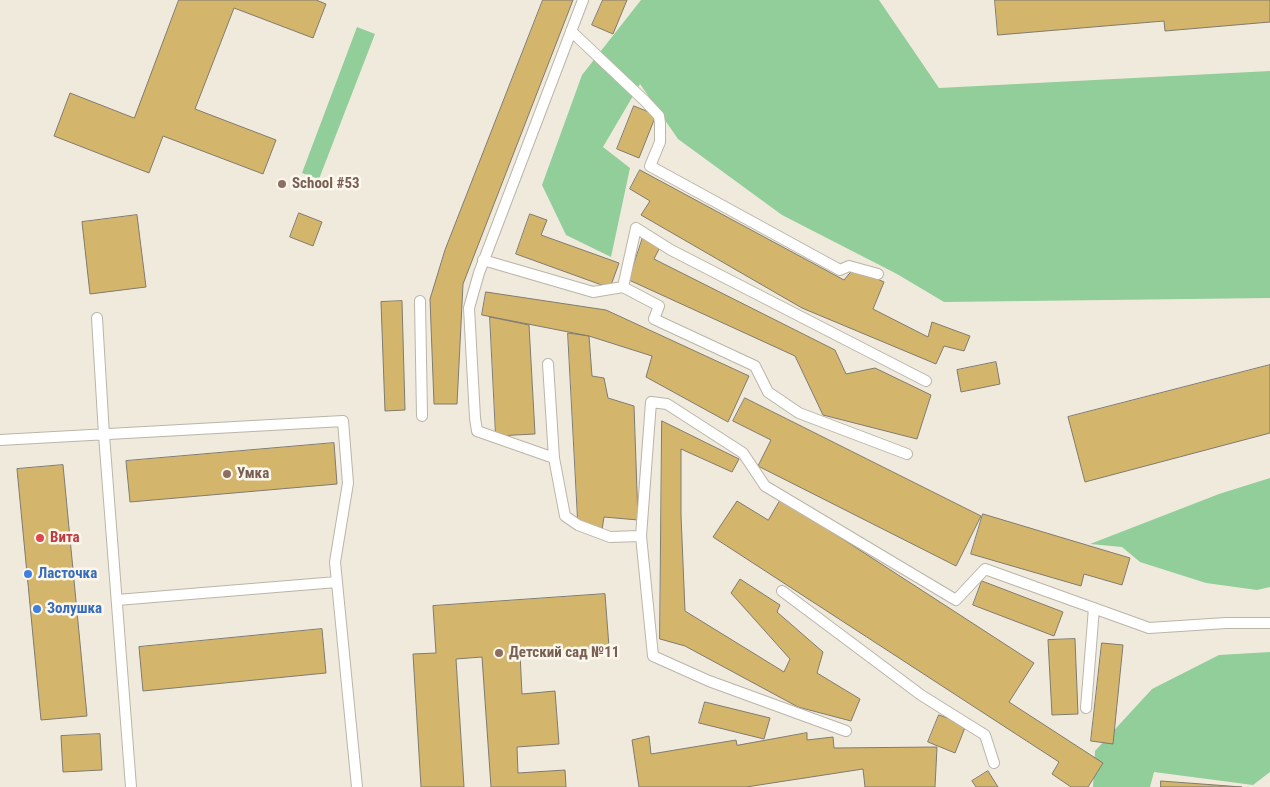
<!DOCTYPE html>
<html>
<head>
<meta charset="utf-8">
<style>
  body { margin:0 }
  canvas { display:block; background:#f0eadd }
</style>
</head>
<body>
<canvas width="1270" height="787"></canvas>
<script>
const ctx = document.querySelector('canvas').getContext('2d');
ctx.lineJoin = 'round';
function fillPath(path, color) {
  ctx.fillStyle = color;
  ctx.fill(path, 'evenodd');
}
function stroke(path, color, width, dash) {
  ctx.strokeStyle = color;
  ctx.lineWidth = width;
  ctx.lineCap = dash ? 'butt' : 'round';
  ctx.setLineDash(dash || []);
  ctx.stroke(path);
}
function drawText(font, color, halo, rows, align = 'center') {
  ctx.font = font + ' "Roboto Condensed",sans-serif';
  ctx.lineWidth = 5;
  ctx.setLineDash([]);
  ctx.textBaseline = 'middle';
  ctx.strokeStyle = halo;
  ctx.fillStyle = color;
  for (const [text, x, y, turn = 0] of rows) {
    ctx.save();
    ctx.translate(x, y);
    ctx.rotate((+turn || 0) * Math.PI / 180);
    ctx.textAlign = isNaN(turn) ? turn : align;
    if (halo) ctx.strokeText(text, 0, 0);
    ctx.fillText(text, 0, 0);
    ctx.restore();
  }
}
const green = new Path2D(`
  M641 0H879L939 88 1270 71V298L944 302 897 274 782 215 678 139 640 84 603 147 630 168 611 257 566 235 542 185 582 75Z
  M357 27 375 34 319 179 302 173Z
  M1270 478V587L1257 590 1206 583 1140 562 1122 547 1090 544 1219 494Z
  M1270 652V772L1253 785 1154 772 1150 787H1093L1095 751 1152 689 1219 655Z`);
const building = new Path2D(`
  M179 0H316L326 4 313 38 234 8 195 109 276 140 263 174 163 136 149 173 54 136 70 93 134 118Z
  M543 0H573L463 284 457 404H434L430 299 445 250Z
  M603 0H627L613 34 592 25Z
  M995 0H1270V22L1165 31 1164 21 998 35Z
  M634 106 656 115 639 158 617 149Z
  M640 170 844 280 854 268 884 282 873 309 928 337 932 322 970 336 964 351 944 346 936 364 802 308 641 215 650 201 630 189Z
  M299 213 322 222 313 246 290 237Z
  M530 214 547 220 541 235 619 263 610 288 516 254Z
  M137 215 146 287 90 294 82 222Z
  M643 237 660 247 654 259 835 350 846 374 875 368 931 395 917 439 823 415 795 356 629 280Z
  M486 292 606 310 749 376 728 422 646 377 652 356 589 336 482 315Z
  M402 301 405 410 385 411 381 302Z
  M490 317 529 325 535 434 496 436Z
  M568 333 589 336 592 376 604 378 608 398 634 406 638 520 604 517 602 530 578 521Z
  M996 362 1000 384 961 392 957 370Z
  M1270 365V433L1085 482 1068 417Z
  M745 398 981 516 956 566 758 466 771 440 733 421Z
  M662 421 739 459 732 472 681 449V515L685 611 784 672 790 659 731 593 740 579 780 605 777 612 823 652 817 673 860 699 851 721 798 707 685 646 660 639Z
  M334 443 337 484 130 502 126 461Z
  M63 465 87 716 41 720 17 469Z
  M781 499 1034 663 1009 702 1103 763 1088 787H1071L1052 774 1059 762 713 537 737 501 768 520Z
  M983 514 1130 558 1122 585 1084 574 1081 586 971 554Z
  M982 581 1063 612 1054 636 973 605Z
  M605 594 609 647 520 653 522 694 555 691 559 744 517 747 518 773 565 770 566 787H491L482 657 456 659 464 787H421L413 654 436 653 433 606Z
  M322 629 326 673 143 691 139 647Z
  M1075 639 1078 714 1052 715 1048 640Z
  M1102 643 1123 645 1113 744 1091 741Z
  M705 702 770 718 764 739 699 723Z
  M939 715 966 725 955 753 928 742Z
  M807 733V740L833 737 834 748 937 747 935 787H865L863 769 746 787H639L632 740 649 736 651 754 736 740 737 745Z
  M100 734 102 770 63 772 61 736Z
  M988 771 998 787H976L972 781Z
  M1161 781 1242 787H1161Z`);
const lane = new Path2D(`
  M583 0 479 273 469 308 475 418 477 431 554 458 565 516 578 525 610 537 641 536
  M571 31 645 101 659 116 660 123V142L650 166 840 270 849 266 878 274
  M483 260 593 292 623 287
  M420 301 422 416
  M97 318 104 435 131 787
  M548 364 554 458
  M0 440 343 421 348 483 335 562 357 787
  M907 454 799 413 768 392 755 366 654 319 659 306 623 287 636 228 671 250 926 381
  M782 591 921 695 985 735 994 763
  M117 600 337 582
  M1086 708 1094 608
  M846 731 709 681 653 656 641 536 651 402 667 404 743 453 765 486 956 600 985 569 1149 628 1226 623H1270`);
const markers = [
  [282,184,5,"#8d6e63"],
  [227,474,5,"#8d6e63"],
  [40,538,5,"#e0444e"],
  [28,574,5,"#3f7fe0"],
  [37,609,5,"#3f7fe0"],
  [499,653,5,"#8d6e63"]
];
const educationNames = [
  ["School #53",292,184],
  ["Умка",237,474],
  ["Детский сад №11",509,653]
];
const healthNames = [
  ["Вита",50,538]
];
const shopNames = [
  ["Ласточка",38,574],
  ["Золушка",47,609]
];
fillPath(green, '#91ce99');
fillPath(building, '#d4b56c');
stroke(building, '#807b6f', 1);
stroke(lane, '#bab5a8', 12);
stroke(lane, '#fff', 10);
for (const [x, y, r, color] of markers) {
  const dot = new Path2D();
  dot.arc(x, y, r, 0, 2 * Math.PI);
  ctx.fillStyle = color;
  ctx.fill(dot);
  stroke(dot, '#fdf8eb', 2);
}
drawText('bold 15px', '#785e54', '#fdf8eb', educationNames, 'left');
drawText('bold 15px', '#be3a42', '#fdf8eb', healthNames, 'left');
drawText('bold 15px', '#366cbe', '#fdf8eb', shopNames, 'left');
</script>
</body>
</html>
